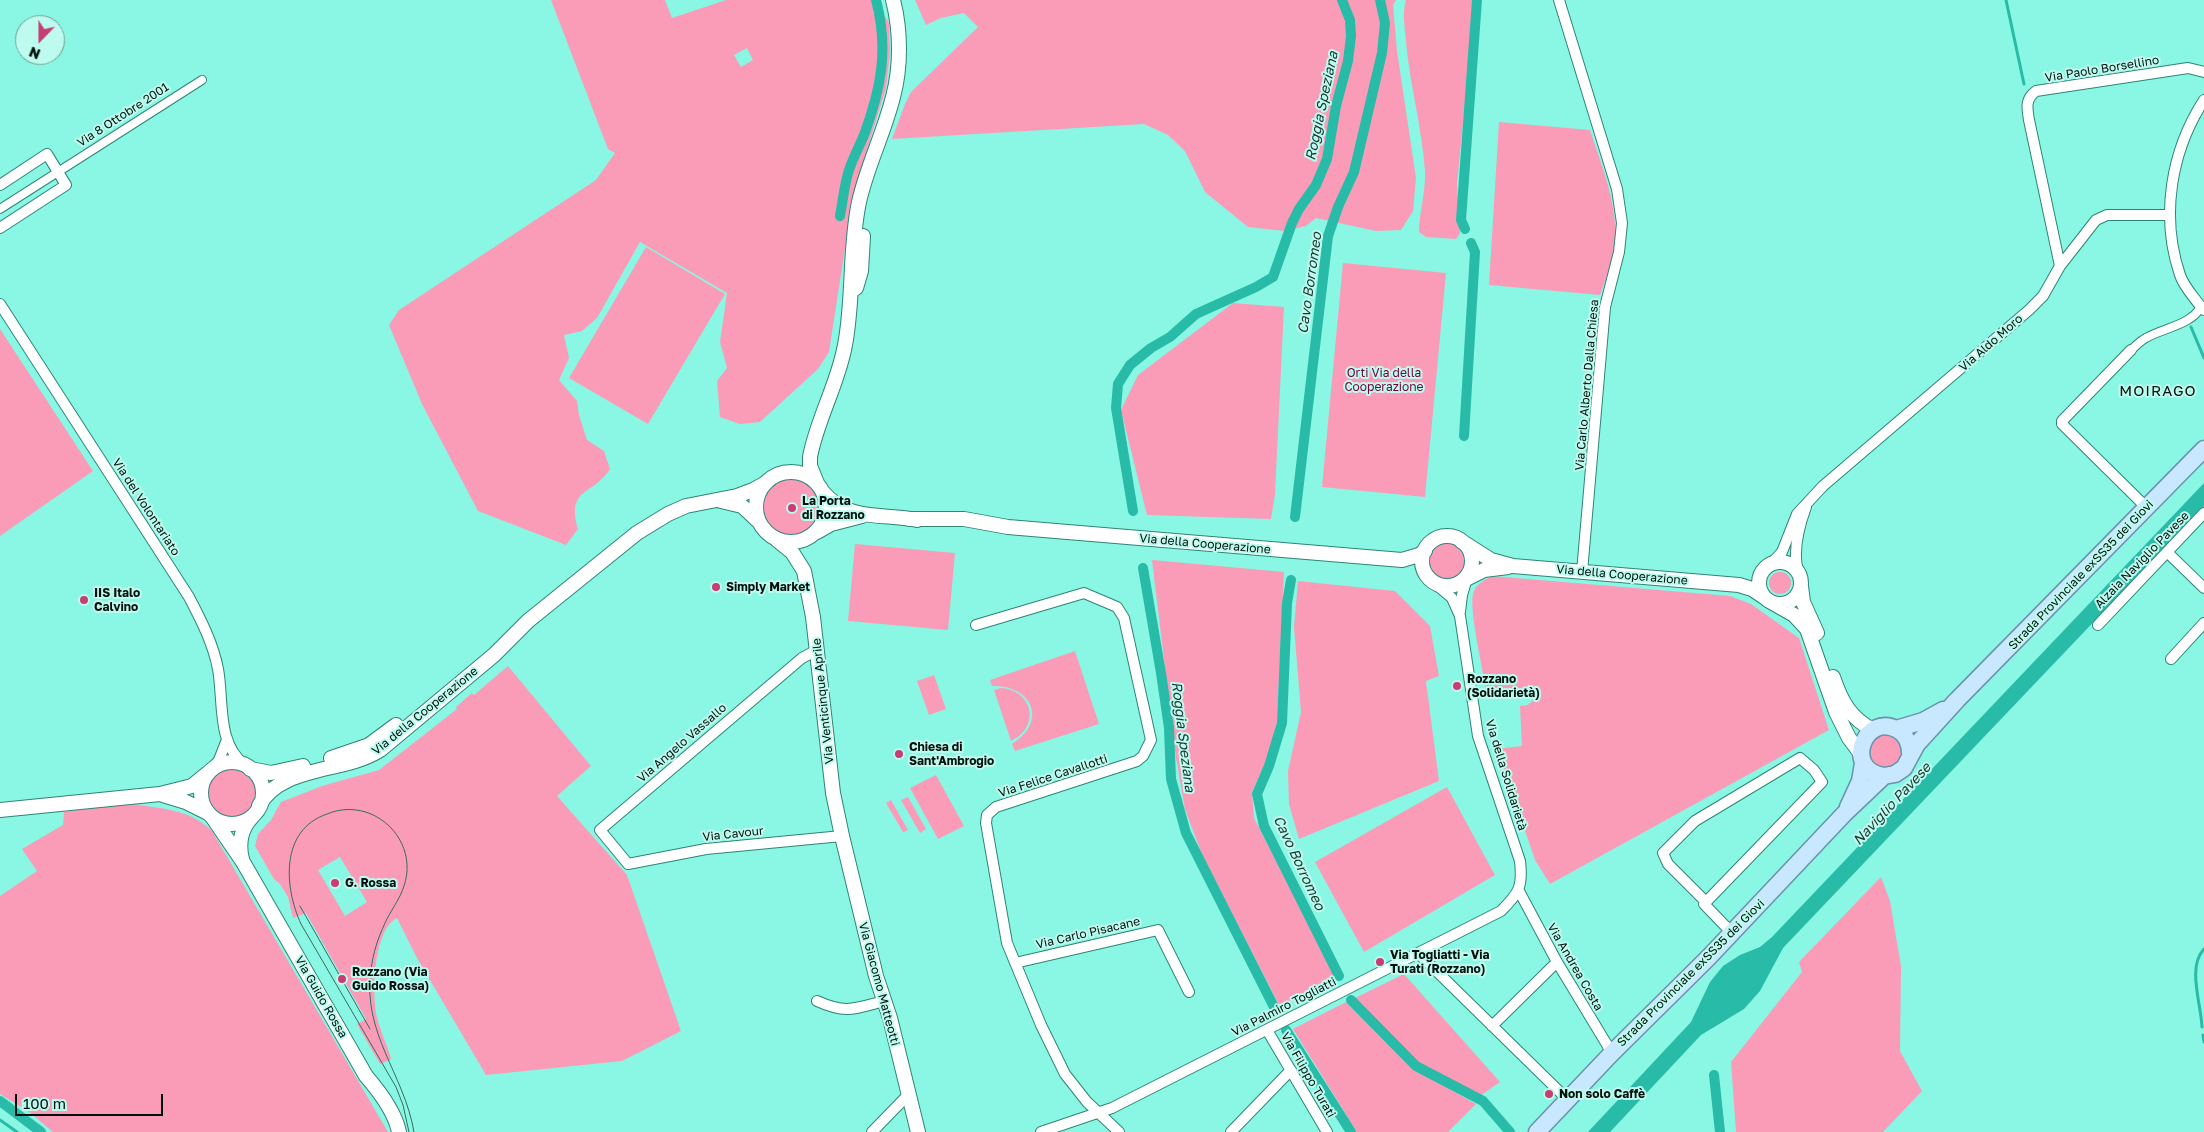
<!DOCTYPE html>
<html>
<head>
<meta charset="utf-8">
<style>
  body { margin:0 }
  #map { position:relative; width:2204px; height:1132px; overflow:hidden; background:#89f7e3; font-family:"Golos Text",sans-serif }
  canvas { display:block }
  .north { position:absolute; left:15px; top:15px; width:50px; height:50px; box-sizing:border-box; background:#befbef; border:1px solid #729d95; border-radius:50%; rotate:202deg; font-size:14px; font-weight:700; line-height:20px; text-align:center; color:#00110d }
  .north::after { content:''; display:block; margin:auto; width:18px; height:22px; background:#c83d73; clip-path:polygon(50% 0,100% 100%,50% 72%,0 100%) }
  .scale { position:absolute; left:15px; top:1094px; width:148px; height:22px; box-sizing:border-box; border:2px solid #00110d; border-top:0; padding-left:6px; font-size:15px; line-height:18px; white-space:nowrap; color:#00110d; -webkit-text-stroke:4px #befbef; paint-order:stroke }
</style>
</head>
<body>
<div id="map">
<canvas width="2204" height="1132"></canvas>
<div class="north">N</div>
<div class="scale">100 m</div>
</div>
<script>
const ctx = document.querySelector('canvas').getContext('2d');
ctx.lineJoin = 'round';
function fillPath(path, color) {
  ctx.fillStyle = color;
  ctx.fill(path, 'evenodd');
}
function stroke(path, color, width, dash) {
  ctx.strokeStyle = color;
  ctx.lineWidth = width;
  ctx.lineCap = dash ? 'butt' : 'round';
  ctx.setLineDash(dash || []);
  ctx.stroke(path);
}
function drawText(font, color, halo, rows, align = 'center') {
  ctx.font = font + ' "Golos Text",sans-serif';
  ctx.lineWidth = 4;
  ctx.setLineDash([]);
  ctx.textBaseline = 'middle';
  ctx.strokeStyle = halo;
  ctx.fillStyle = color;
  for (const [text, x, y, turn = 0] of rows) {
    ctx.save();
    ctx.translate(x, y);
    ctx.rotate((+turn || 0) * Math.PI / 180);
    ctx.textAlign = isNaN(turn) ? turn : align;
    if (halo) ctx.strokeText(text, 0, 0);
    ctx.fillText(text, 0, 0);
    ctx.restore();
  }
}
const green = new Path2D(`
  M551 0H665L672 18 726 0H872L874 14 883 13 889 23 890 53 886 88 860 172 848 229 829 352 818 369 760 422 740 424 720 417 717 381 727 368 720 342 727 293 640 242 597 318 582 331 564 335 569 358 559 380 577 401 579 415 587 440 604 451 610 469C593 496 566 487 578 529L566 545 478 511 422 404 389 325 399 310 596 180 615 153 608 149ZM747 48 753 60 741 67 734 55Z
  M915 0H1396L1393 5 1397 51 1416 178 1413 211 1401 230 1376 231 1316 218 1306 226 1284 231 1248 227 1205 192 1185 151 1168 135 1144 124 892 139 905 104 911 92 978 27 964 13 941 18 926 25Z
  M1406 0H1475L1457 184 1460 233 1456 239 1426 237 1419 232C1419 212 1426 192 1425 171 1422 128 1410 85 1406 42 1405 29 1402 12 1406 0Z
  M1499 122 1590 130C1602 167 1621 211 1614 251 1611 266 1605 281 1600 295L1489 285Z
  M646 247 725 294 648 424 569 378Z
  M1343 263 1446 273 1425 497 1322 487Z
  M1233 303 1284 307 1275 494 1271 519 1147 515 1121 410 1138 375Z
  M0 329 93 471 0 536Z
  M763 507a28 28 0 1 1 56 0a28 28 0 1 1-56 0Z
  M1428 561a19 19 0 1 1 38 0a19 19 0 1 1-38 0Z
  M855 544 955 553 948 630 848 621Z
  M1152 560 1284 572 1277 722 1267 758 1252 792 1254 818 1337 979 1280 1007 1201 852 1185 809 1176 758Z
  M1769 583a11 11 0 1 1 22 0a11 11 0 1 1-22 0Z
  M1492 576 1730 596 1751 604 1799 638 1829 730 1550 884 1535 860 1497 749 1522 746 1520 706 1528 705 1537 697 1531 690 1524 696 1502 698 1501 691 1486 690C1483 670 1469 610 1473 594 1475 584 1485 580 1492 576Z
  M1298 581 1395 591 1430 626 1439 676 1426 681 1439 781 1299 839 1289 804 1288 771 1301 712 1294 627Z
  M1075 651 1099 724 1015 751 1012 744C1048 722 1033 685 992 686L990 680Z
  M508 666 591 766 557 796 627 875 681 1031 622 1061 486 1075 417 958 397 918C373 930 372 994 377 1017 380 1031 387 1044 391 1058L390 1060 380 1064 357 1024 366 1019 306 913 293 918 288 897 280 884 274 879 255 846 258 834 271 820 281 802 322 786 379 770 457 709 456 707 472 693 474 695ZM340 857 367 902 345 916 318 870Z
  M934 675 946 709 929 715 917 681Z
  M1001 688C1033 690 1041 727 1011 741L994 690Z
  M1869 752a17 17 0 1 1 34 0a17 17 0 1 1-34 0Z
  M206 793a25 25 0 1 1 50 0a25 25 0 1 1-50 0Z
  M936 775 964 826 938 839 910 788Z
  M1447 787 1495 875 1364 952 1315 862Z
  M908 797 926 829 920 833 901 800Z
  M891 800 908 830 903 832 886 803Z
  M130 803C162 810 187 807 212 831L388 1132H53L28 1111 0 1094V896L37 871 22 849 63 825 64 812Z
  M1881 877 1890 901 1901 966 1900 1051 1922 1091 1883 1132H1736L1731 1062 1802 972 1799 962Z
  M1404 974 1500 1082 1480 1096 1417 1062 1355 998Z
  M1346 1002 1414 1069 1476 1104 1448 1132H1357L1293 1029Z`);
const water = new Path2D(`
  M2204 483V506L1783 948 1760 991 1744 1009 1701 1035 1610 1132H1588L1691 1022 1710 982 1723 966 1740 955 1760 947 1772 937Z`);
const stream = new Path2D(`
  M2006 0 2024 84
  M2191 327 2204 358
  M2202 1027C2201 1003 2187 967 2204 949
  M2203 1035 2204 1042
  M0 1120 17 1132`);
const canal = new Path2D(`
  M840 216C843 201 844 185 849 170 853 158 859 147 864 135 881 89 889 49 876 0
  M1465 229 1461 220 1477 0
  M1464 436 1475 252 1471 243
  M1133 511 1116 408 1118 384 1130 365 1151 348 1170 337 1196 314 1256 287 1273 277 1292 223 1299 209 1316 185 1327 159 1336 106 1348 61 1351 36 1350 20 1342 0
  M1295 517 1328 236 1338 207 1354 172 1382 53 1385 23 1380 0
  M1143 568 1161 673 1169 728 1171 779 1186 833 1275 1009
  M1291 580 1287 603 1282 723 1269 766 1257 794 1264 826 1339 976
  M1351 1000 1416 1066 1483 1101 1510 1132
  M1286 1030 1351 1132
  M1714 1075 1720 1132
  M0 1101 41 1132`);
const pedestrian = new Path2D(`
  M0 209 202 80
  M2131 350C2136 346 2140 341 2146 338 2163 328 2191 325 2201 307L2204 311`);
const minor = new Path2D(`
  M1559 0 1617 189 1622 223 1619 252 1605 307 1582 572
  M0 185 47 154 66 185 0 228
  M2060 266 2029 120C2027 108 2025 99 2036 91L2188 68 2204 72
  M0 304 189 597C201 620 213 643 218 669 224 702 216 744 246 766
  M2201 307C2194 297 2184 287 2180 275 2160 216 2171 151 2204 100
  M2131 350 2062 421V424L2147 508
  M2167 552 2204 588
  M1770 565 1782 552 1797 514 1823 486 2029 310 2043 296 2060 266 2096 220 2107 215H2169
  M1799 574C1792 554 1799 526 1806 507
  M1460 612 1462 595 1470 568
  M976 625 1084 593 1117 607 1124 618 1151 740 1143 756 1137 761 996 807 987 815 986 823 1007 943 1041 1025 1065 1074 1087 1102 1119 1132
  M2098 625 2204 513
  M817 650 802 658 600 830 628 864 706 849 842 836
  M2171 659 2204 623
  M211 770 219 760 226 742
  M1519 891 1557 962 1612 1053
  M1706 902 1668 864 1663 853 1695 821 1800 758 1814 770 1822 782 1706 902 1704 904 1732 933
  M1419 954 1568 1100
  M1015 963 1158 930 1189 992
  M817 1001C846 1014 854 1009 884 1001
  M1492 1026 1557 962
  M1267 1030 1327 1132
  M872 1132 907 1096
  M1041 1132 1112 1108 1501 911C1519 893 1523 887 1520 861L1478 736 1460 616 1452 598 1433 582
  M1231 1132 1291 1070`);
const tertiary = new Path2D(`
  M856 288 861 271 863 236
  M756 507a35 35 0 1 1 70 0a35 35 0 1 1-70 0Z
  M817 483 810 466V457C817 419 838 384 845 345 854 298 849 249 859 202 867 166 884 133 893 97 901 67 901 31 893 0
  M823 492C848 522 883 513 917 520
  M721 501 742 506 758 521
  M909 519H964L1008 527 1402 560 1419 555 1425 551
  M817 532 831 524 862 516
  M1422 561a25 25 0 1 1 50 0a25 25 0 1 1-50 0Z
  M777 540 792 552 804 571 813 617 833 793 842 836 876 976 890 1018 918 1132
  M1461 541 1491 560 1513 566 1739 585 1752 589 1764 597
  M1759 583a21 21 0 1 1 42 0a21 21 0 1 1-42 0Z
  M1464 580 1484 570 1508 567
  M1801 586 1803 602 1817 633
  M1773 603 1794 615 1807 629 1836 712 1849 738 1861 754
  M1833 677C1841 701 1850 718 1873 730
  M331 758 369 745 396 725
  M201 793a31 31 0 1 1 62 0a31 31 0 1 1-62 0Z
  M250 769 271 773 303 766
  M163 795 186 802 208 813
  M259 806C280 765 345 773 380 750L494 655 528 621 637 533 668 514 686 506 737 496 753 490 766 483
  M0 810 160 794 192 786 208 773
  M213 818 243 862 366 1076C379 1091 395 1112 399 1132
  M242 859C238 844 241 828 252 817`);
const primary = new Path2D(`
  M1896 729 1923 721 1943 710
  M1884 776C1842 770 1865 711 1898 730 1906 735 1910 744 1910 753
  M1848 807 1860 781 1863 763
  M1537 1132 1612 1053 1709 957 1845 813 1884 776 1895 774 1904 768 1917 744 1957 700 2204 449`);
const tram = new Path2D(`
  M300 906 370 1029
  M409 1132 403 1105 396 1087 301 924C284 887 280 830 327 814 341 808 357 808 371 814 399 826 414 857 404 886 400 899 391 910 385 923 378 938 373 953 371 970 362 1034 404 1073 414 1132`);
const markers = [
  [792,508,5,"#c83d73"],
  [716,587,5,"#c83d73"],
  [84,600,5,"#c83d73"],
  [1457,686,5,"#c83d73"],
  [899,754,5,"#c83d73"],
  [335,883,5,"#c83d73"],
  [1380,962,5,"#c83d73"],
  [342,979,5,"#c83d73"],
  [1549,1094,5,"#c83d73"]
];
const streetNames = [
  ["Via Paolo Borsellino",2102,69,-9],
  ["Via 8 Ottobre 2001",123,115,-33],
  ["Via Aldo Moro",1991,343,-41],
  ["Via Carlo Alberto Dalla Chiesa",1587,385,-85],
  ["Via del Volontariato",146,507,57],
  ["Via della Cooperazione",1205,544,5],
  ["Alzaia Naviglio Pavese",2142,560,-46],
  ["Via della Cooperazione",1622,575,5],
  ["Strada Provinciale exSS35 dei Giovi",2081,575,-46],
  ["Via Venticinque Aprile",823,701,-96],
  ["Via della Cooperazione",425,711,-39],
  ["Via Angelo Vassallo",682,743,-41],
  ["Via della Solidarietà",1506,775,73],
  ["Via Felice Cavallotti",1053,776,-18],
  ["Via Cavour",733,834,-6],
  ["Via Carlo Pisacane",1088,933,-13],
  ["Via Andrea Costa",1575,967,60],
  ["Strada Provinciale exSS35 dei Giovi",1691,973,-45],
  ["Via Giacomo Matteotti",879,984,75],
  ["Via Guido Rossa",321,997,60],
  ["Via Palmiro Togliatti",1284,1007,-27],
  ["Via Filippo Turati",1308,1075,60]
];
const parkNames = [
  ["Orti Via della",1384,373],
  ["Cooperazione",1384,387]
];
const poiNames = [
  ["La Porta",802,501],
  ["di Rozzano",802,515],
  ["Simply Market",726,587],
  ["IIS Italo",94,593],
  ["Calvino",94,607],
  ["Rozzano",1467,679],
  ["(Solidarietà)",1467,693],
  ["Chiesa di",909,747],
  ["Sant'Ambrogio",909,761],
  ["G. Rossa",345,883],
  ["Via Togliatti - Via",1390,955],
  ["Turati (Rozzano)",1390,969],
  ["Rozzano (Via",352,972],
  ["Guido Rossa)",352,986],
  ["Non solo Caffè",1559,1094]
];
const waterNames = [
  ["Roggia Speziana",1322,106,-78],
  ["Cavo Borromeo",1310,283,-82],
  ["Roggia Speziana",1183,737,83],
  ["Naviglio Pavese",1892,804,-47],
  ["Cavo Borromeo",1299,863,65]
];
const quarterNames = [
  ["MOIRAGO",2158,391]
];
fillPath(green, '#fa9cb8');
fillPath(water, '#28bba7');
stroke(stream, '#28bba7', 3);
stroke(canal, '#28bba7', 10);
stroke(pedestrian, '#2e8577', 10);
stroke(minor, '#2e8577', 12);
stroke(tertiary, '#2e8577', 16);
stroke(primary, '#6b92aa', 19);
stroke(pedestrian, '#fff', 8);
stroke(minor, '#fff', 10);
stroke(tertiary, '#fff', 14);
stroke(primary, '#c8e8ff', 16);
stroke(tram, '#366b61', 1);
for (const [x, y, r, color] of markers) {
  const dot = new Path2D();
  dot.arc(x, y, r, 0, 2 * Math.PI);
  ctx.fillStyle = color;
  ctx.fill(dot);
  stroke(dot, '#befbef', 2);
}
drawText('12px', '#00110d', '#befbef', streetNames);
drawText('12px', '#730139', '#befbef', parkNames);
drawText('bold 12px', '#00110d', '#befbef', poiNames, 'left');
drawText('italic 14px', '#193631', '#befbef', waterNames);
ctx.letterSpacing = '1px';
drawText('15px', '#00110d', '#befbef', quarterNames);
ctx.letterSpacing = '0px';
</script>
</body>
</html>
